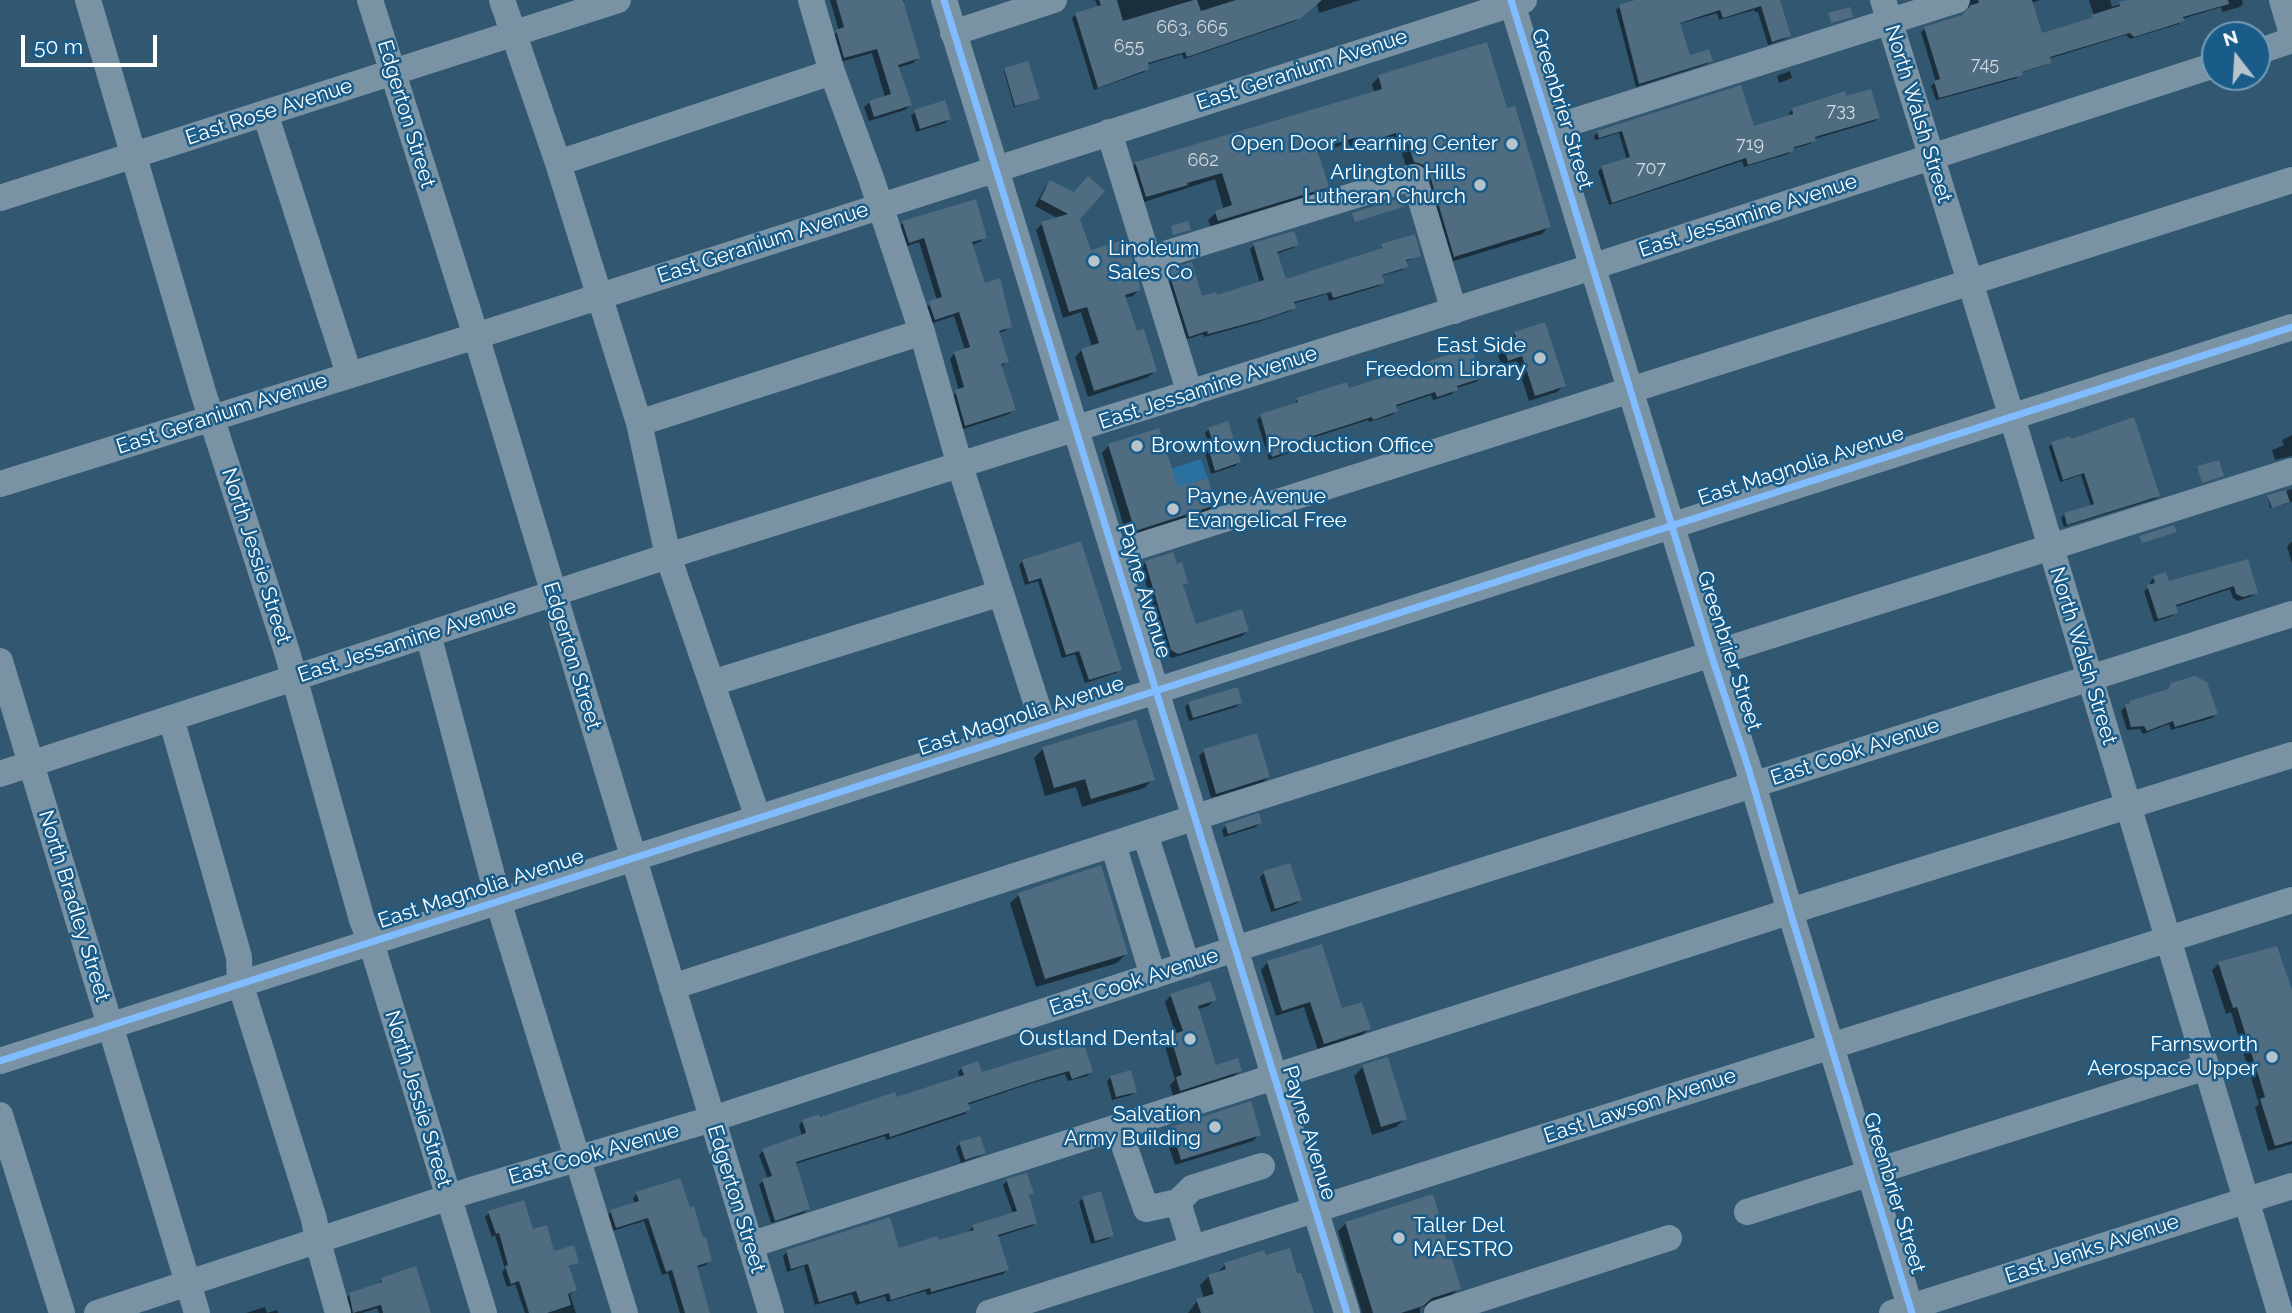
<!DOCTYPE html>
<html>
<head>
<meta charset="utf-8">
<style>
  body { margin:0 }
  #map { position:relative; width:2292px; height:1313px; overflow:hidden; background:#325770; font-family:Raleway,sans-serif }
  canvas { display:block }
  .north { position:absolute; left:2201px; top:21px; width:70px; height:70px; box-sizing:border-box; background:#195c89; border:2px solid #759db8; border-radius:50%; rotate:343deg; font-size:19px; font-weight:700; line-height:28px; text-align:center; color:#fff }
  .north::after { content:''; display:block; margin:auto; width:24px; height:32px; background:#b7c4cd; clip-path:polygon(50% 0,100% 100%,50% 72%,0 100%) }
  .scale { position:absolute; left:21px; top:35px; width:136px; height:32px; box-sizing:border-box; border:4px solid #fff; border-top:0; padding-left:9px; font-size:21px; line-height:24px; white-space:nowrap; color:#fff; -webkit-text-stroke:5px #195c89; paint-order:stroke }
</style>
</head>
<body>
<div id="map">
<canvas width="2292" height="1313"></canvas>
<div class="north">N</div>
<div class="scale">50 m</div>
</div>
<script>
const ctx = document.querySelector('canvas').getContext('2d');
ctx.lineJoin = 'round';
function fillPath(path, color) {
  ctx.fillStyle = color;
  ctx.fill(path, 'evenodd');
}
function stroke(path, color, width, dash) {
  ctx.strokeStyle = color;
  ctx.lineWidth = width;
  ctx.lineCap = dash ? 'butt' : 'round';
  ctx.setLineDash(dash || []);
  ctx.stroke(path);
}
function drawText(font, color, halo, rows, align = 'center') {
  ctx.font = font + ' Raleway,sans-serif';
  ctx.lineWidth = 5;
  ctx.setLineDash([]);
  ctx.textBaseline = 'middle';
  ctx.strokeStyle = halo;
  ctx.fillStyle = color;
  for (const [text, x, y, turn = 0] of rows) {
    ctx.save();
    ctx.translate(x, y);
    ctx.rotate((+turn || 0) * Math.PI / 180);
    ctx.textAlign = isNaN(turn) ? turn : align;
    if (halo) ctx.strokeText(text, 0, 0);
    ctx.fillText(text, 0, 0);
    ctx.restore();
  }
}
const green = new Path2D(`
  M1201 459 1208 478 1126 504 1121 485Z`);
const shadow = new Path2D(`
  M830 0H905L902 3 918 58 913 63 897 68 910 105 905 110 869 121 864 107 870 102 885 97 872 53 840 62 832 36 839 31Z
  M1095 0H1360L1319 13 1317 3 1295 21 1184 59 1182 54 1146 65 1147 68 1144 72 1094 90 1072 18 1076 14 1098 8Z
  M1649 0H1778L1789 36 1785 39 1768 45 1758 12H1755L1754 10 1719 20 1717 13 1679 24 1689 57 1711 60 1707 64 1636 87 1616 10 1620 6Z
  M1969 0H2040L2031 3 2041 35 2089 20 2094 16 2089 0H2110L2112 7 2133 0H2242L2243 4 2240 7 2222 12 2221 7 2182 19 2179 24 2130 39 2126 35 2048 59 2049 62 2046 65 2020 73 2017 78 1936 100 1931 86 1936 82 1921 32 1925 29 1967 13Z
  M1005 69 1038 99 1014 107 1004 71Z
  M1790 71 1792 78 1779 83 1777 76Z
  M1379 77 1506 110 1549 226 1542 234 1447 263 1407 169 1401 150H1392L1389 139 1352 151 1349 143 1317 153 1327 186 1319 194 1211 227 1208 220 1216 213 1224 210 1215 179 1138 204 1128 171 1136 164 1374 93 1372 84Z
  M1740 87 1753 129 1790 117 1789 113 1792 110 1878 118 1875 121 1814 139 1810 144 1792 149 1788 154 1744 167 1742 161 1609 205 1598 171 1602 168 1627 160 1619 133 1595 140 1594 136 1598 132Z
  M915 112 949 119 945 123 916 132 911 116Z
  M1050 182 1078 218 1090 252 1139 289 1133 296 1124 298 1136 333 1155 371 1148 377 1088 397 1075 357 1082 350 1092 347 1081 312 1063 318 1036 230 1042 224 1059 219 1035 206 1044 189Z
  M903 223 985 237 980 242 971 245 984 285 1010 326 1005 331 998 333 1007 362 1000 367 1014 409 1009 414 960 430 951 397 959 391 950 359 954 354 965 350 954 316 930 324 926 307 937 300 919 242 904 247 898 228Z
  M1293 233 1297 245 1293 248 1276 254 1285 281 1379 251 1382 245 1419 255 1405 262 1406 266 1402 270 1381 276 1383 282 1379 286 1329 301 1327 294 1292 304 1294 308 1290 311 1258 322 1204 337 1203 334 1185 340 1165 275 1169 271 1201 298 1215 297 1260 283 1250 249 1254 245Z
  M1515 333 1564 385 1557 392 1529 401 1516 361 1502 366 1496 350 1503 343 1509 341Z
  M1449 352 1480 378 1476 382 1456 388 1452 394 1433 400 1431 395 1395 407 1396 411 1392 415 1369 422 1368 420 1290 445 1291 450 1287 454 1269 460 1257 420 1261 416 1294 405 1297 399 1348 391 1445 356Z
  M1209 429 1239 462 1235 466 1211 474 1205 453 1210 448 1205 433Z
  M2292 435V456L2275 460 2272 450 2284 445 2282 440Z
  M2052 444 2158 496 2155 499 2064 527 2061 518 2065 514 2091 506 2081 475 2060 482 2049 447Z
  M1109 445 1177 490 1214 505 1207 512 1127 537 1102 453Z
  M2292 489V502L2270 508 2268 497Z
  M2291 542H2292V563L2287 547Z
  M1080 543 1120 669 1116 673 1085 683 1075 654 1062 658 1038 581 1025 585 1019 565 1023 561Z
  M2247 561 2256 592 2252 596 2238 601 2233 598 2230 589 2175 607 2176 612 2172 616 2154 622 2144 591 2151 586 2150 582 2154 578 2168 583Z
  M1146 562 1186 583 1182 587 1195 626 1247 631 1242 636 1172 658 1167 655 1141 567Z
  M2172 685 2216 714 2212 718 2171 730 2169 724 2143 734 2140 729 2127 730 2121 711 2130 702 2167 690Z
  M1189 703H1240L1236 707 1189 721 1185 707Z
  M1043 749 1153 779 1144 788 1082 807 1076 787 1045 796 1034 758Z
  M1204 751 1268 777 1263 782 1211 798 1199 756Z
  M1260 823 1256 827 1224 837 1222 830 1226 826Z
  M1264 873 1300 900 1296 904 1271 912 1260 877Z
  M1019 895 1126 954 1117 963 1036 987 1010 903Z
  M1321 946 1341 1010 1369 1029 1362 1035 1318 1050 1304 1007 1276 1016 1261 970 1267 963Z
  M2219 964 2292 996V1144L2268 1151 2255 1108 2259 1104 2231 1012 2226 1014 2212 970Z
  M1171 995 1215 999 1208 1006 1198 1009 1215 1067 1240 1070 1233 1077 1173 1096 1170 1085 1175 1080 1164 1043 1176 1035 1165 1002Z
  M1082 1043 1091 1072 1087 1076 1068 1081 1065 1074 1032 1083 967 1105 969 1110 965 1114 886 1140 885 1136 795 1164 808 1209 804 1213 771 1223 759 1184 768 1179 759 1155 763 1151 802 1136 799 1125 803 1121 895 1099 960 1078 958 1072 962 1068 981 1074Z
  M1363 1067 1405 1118 1396 1127 1372 1135 1354 1076Z
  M1111 1077 1135 1091 1131 1095 1112 1100 1107 1081Z
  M1172 1128 1259 1134 1253 1141 1175 1165 1165 1135Z
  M960 1144 984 1152 979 1156 961 1163 956 1148Z
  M1007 1181 1032 1193 1028 1197 1035 1223 1032 1226 997 1237 1007 1270 1003 1274 927 1295 926 1291 887 1302 885 1296 856 1305 852 1294 815 1305 804 1266 787 1272 783 1256 787 1252 898 1250 970 1233 969 1231 973 1227 1013 1214 1003 1185Z
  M637 1194 710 1261 706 1265 696 1268 708 1313H680L668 1273 662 1275 644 1221 612 1231 607 1216 611 1212 635 1204 633 1198Z
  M1083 1198 1112 1235 1108 1239 1091 1244 1079 1202Z
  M489 1213 532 1231 553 1253 577 1262 568 1268 575 1290 570 1295 576 1313H525L515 1284 507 1287 502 1272 505 1269 495 1235 492 1237 485 1217Z
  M1346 1223 1459 1288 1451 1296 1420 1308V1313H1362L1338 1231Z
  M1265 1257 1296 1275 1312 1313H1188L1197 1301 1204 1299 1200 1285 1209 1276 1216 1274 1225 1265Z
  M382 1279 430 1313H379L377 1308 362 1313H349L346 1298 350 1294 378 1285Z
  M265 1307 267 1313 277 1310 278 1313H246Z`);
const building = new Path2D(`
  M836 0H903L920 58 898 65 912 105 874 117 869 101 891 94 877 49 844 58 836 30 844 27Z
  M1099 0H1117L1123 21 1194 0H1197L1201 11 1236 0H1322L1301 18 1187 57 1185 52 1148 63 1149 69 1098 88 1075 13 1101 5Z
  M1635 0H1780L1791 36 1772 42 1761 6 1723 18 1720 10 1680 23 1690 55 1709 49 1713 61 1639 84 1619 5Z
  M1978 0H2032L2042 33 2088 19 2092 18 2091 15 2120 6 2119 2 2127 0H2228L2229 4 2183 17 2185 21 2134 37 2130 33 2050 57 2051 63 2022 72 2023 75 1939 98 1934 81 1940 79 1924 27 1962 15 1971 5 1979 3Z
  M1850 7 1853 17 1831 23 1828 13Z
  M1487 42 1507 108 1515 106 1551 227 1454 257 1429 172 1424 165 1414 162 1408 143 1399 144 1396 133 1359 145 1357 137 1317 149 1329 187 1218 221 1215 211 1232 205 1222 173 1187 183 1188 185 1146 197 1135 162 1382 89 1378 75Z
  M1028 61 1040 99 1015 106 1004 68Z
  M1741 85 1754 126 1793 114 1792 108 1827 97 1845 91 1846 96 1871 89 1880 118 1815 137 1816 141 1794 147 1793 151 1748 165 1746 158 1612 203 1601 166 1630 157 1622 131 1599 138 1597 131Z
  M945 100 951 119 920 129 914 110Z
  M1088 176 1105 191 1080 219 1091 250 1126 239 1141 290 1125 295 1137 331 1144 329 1157 371 1094 391 1081 349 1099 343 1087 307 1069 312 1041 222 1068 214 1040 199 1050 180 1074 192Z
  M1403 197 1406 206 1355 222 1352 213Z
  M976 199 987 238 972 242 985 283 1000 278 1012 327 999 331 1009 362 1001 364 1016 410 965 426 955 390 964 387 954 352 970 347 959 312 935 320 929 303 931 300 942 297 924 238 909 243 902 221Z
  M1188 221 1191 230 1173 235 1171 226Z
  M1294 231 1299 245 1277 252 1286 279 1382 248 1381 244 1415 234 1421 256 1406 260 1408 267 1382 275 1385 283 1333 298 1331 292 1294 302 1296 308 1264 319 1208 334 1207 331 1189 337 1168 270 1192 262 1202 296 1216 292 1217 295 1264 280 1253 243Z
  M1545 322 1566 386 1535 396 1522 356 1508 361 1502 342 1516 337 1514 332Z
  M1470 343 1482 378 1457 386 1458 390 1437 397 1435 392 1396 405 1398 411 1373 420 1372 417 1291 443 1293 450 1272 457 1260 414 1298 402 1296 398 1347 382 1349 388 1399 372 1449 354 1448 351Z
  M2134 417 2160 496 2067 525 2064 513 2094 504 2084 473 2063 480 2051 442 2070 436 2071 439Z
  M1228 421 1241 462 1215 471 1208 447 1214 445 1208 428Z
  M1159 428 1178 487 1208 478 1216 505 1135 531 1108 444Z
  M2219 460 2224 476 2202 483 2197 466Z
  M2286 490 2290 502 2272 508 2267 495Z
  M2174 525 2177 532 2142 543 2139 536Z
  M1081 541 1122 670 1089 680 1079 651 1066 655 1041 578 1029 582 1022 560Z
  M1173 552 1177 564 1182 562 1188 583 1183 585 1196 624 1242 609 1249 631 1178 654 1171 650 1145 561Z
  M2248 559 2258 593 2243 597 2236 594 2234 586 2176 605 2178 613 2158 619 2147 585 2155 583 2153 576 2166 572 2169 581Z
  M2195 676 2207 682 2218 714 2175 727 2173 721 2147 731 2144 726 2131 727 2125 705 2130 703 2129 701 2168 689 2171 683Z
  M1238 687 1242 703 1193 718 1188 702Z
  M1136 719 1155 780 1091 799 1085 779 1054 788 1042 747Z
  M1257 733 1270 777 1216 794 1203 749Z
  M1259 813 1262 823 1228 834 1225 824Z
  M1290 863 1302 900 1275 909 1263 871Z
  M1101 865 1128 954 1045 979 1018 893Z
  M1322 944 1342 1008 1362 1002 1371 1029 1324 1044 1310 1002 1282 1011 1267 961Z
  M2277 946 2292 990V1141L2275 1146 2260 1099 2265 1097 2237 1007 2233 1008 2218 962Z
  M1210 981 1217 1000 1198 1006 1216 1065 1238 1058 1242 1071 1180 1091 1176 1077 1182 1075 1170 1035 1183 1031 1170 994Z
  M1083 1041 1093 1072 1072 1079 1069 1071 1038 1080 968 1103 971 1110 890 1137 889 1133 796 1162 810 1209 775 1221 762 1179 772 1176 762 1149 806 1133 802 1120 819 1114 820 1117 895 1092 897 1097 964 1075 961 1067 978 1061 982 1072Z
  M1388 1057 1407 1119 1381 1127 1362 1065Z
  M1131 1070 1137 1092 1116 1097 1110 1076Z
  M1251 1101 1261 1135 1181 1160 1171 1127Z
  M980 1136 986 1153 965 1160 959 1142Z
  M1027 1173 1034 1193 1029 1195 1037 1223 998 1235 1009 1270 931 1292 930 1288 891 1300 889 1293 860 1302 856 1291 819 1302 808 1264 791 1269 786 1250 890 1217 899 1248 937 1236 939 1240 974 1230 972 1225 1017 1211 1006 1179Z
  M680 1178 690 1207 694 1206 703 1238 706 1237 712 1261 697 1266 710 1313H685L672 1270 666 1272 648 1218 616 1228 610 1210 639 1201 636 1192Z
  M1101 1191 1114 1236 1095 1241 1082 1197Z
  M1433 1194 1461 1289 1432 1298 1423 1306 1401 1313H1373L1345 1222Z
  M524 1200 533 1229 547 1225 554 1251 574 1245 579 1263 569 1266 577 1290 568 1294 571 1305 547 1313H529L519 1281 511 1284 505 1266 508 1265 499 1233 496 1234 488 1211Z
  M1290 1248 1297 1273H1301L1314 1313H1201L1196 1299 1214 1294 1208 1275 1226 1269 1224 1263 1264 1250 1266 1255Z
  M416 1266 431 1313H383L381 1305 353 1313 349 1293 382 1282 381 1278Z`);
const minor = new Path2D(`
  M88 0 203 392 287 652 362 920 371 942 484 1313
  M370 0 481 352 771 1313
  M502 0 558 163 639 423 668 556 758 818
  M811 0 832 72 871 178 922 332 960 466 1044 727
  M944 0 1347 1313
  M1511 0 1711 654 1748 767 1790 911 1912 1313
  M1883 0 2018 437 2280 1313
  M2282 0 2292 34
  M953 33 1054 0
  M2257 52 2292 40
  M265 113 349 374
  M1550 129 1957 0
  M1109 132 1190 394
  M558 163 832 72
  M0 198 618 0
  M1149 259 1414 177 1454 311
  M639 423 922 332
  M0 484 476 336 1524 0
  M1114 554 2292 180
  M428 634 503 917 625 1313
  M0 661 197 1313
  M712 683 1001 593
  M171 718 239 957 240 983 314 1219 318 1242 338 1313
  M0 774 668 556 1573 273 2215 65
  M1145 834 1187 965
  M1113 844 1153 976
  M672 987 1218 810 2292 471
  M0 1061 2292 327
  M0 1115 62 1313
  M1123 1142 1146 1209 1178 1202
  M1747 1212 2206 1067
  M750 1245 1813 904 2292 755
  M1192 1247 1178 1202 1192 1188 1262 1166
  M97 1313 471 1190 712 1119 1235 949 2292 614
  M989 1313 2292 900
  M1437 1313 1669 1238
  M1892 1313 2292 1186`);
const cycleway = new Path2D(`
  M944 0 1347 1313
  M1511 0 1711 654 1748 767 1790 911 1912 1313
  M0 1061 2292 327`);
const markers = [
  [1512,144,7,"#b7c4cd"],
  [1480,185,7,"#b7c4cd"],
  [1094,261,7,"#b7c4cd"],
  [1540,358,7,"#b7c4cd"],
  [1137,446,7,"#b7c4cd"],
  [1173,509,7,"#b7c4cd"],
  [1190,1039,7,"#b7c4cd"],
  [2272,1057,7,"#b7c4cd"],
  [1215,1127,7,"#b7c4cd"],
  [1399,1238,7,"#b7c4cd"]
];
const numberNames = [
  ["663, 665",1192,28],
  ["655",1129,47],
  ["745",1985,65],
  ["733",1841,111],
  ["719",1750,145],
  ["662",1203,161],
  ["707",1651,169]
];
const streetNames = [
  ["East Geranium Avenue",1302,70,-18],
  ["Greenbrier Street",1562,109,73],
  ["East Rose Avenue",269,112,-18],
  ["Edgerton Street",406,114,73],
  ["North Walsh Street",1918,114,73],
  ["East Jessamine Avenue",1748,216,-18],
  ["East Geranium Avenue",763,243,-18],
  ["East Jessamine Avenue",1208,388,-18],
  ["East Geranium Avenue",222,414,-18],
  ["East Magnolia Avenue",1801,466,-18],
  ["North Jessie Street",256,556,72],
  ["Payne Avenue",1144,591,73],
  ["East Jessamine Avenue",407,641,-18],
  ["Greenbrier Street",1729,651,72],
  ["Edgerton Street",572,656,73],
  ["North Walsh Street",2083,656,73],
  ["East Magnolia Avenue",1021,716,-18],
  ["East Cook Avenue",1855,752,-18],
  ["East Magnolia Avenue",481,889,-18],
  ["North Bradley Street",74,906,73],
  ["East Cook Avenue",1134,982,-18],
  ["North Jessie Street",418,1099,73],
  ["East Lawson Avenue",1640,1106,-18],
  ["Payne Avenue",1309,1133,73],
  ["East Cook Avenue",594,1154,-16],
  ["Greenbrier Street",1894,1193,73],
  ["Edgerton Street",736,1199,73],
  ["East Jenks Avenue",2092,1249,-18]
];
const poiNames = [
  ["Open Door Learning Center",1498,144],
  ["Arlington Hills",1466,173],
  ["Lutheran Church",1466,197],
  ["Linoleum",1108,249,"left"],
  ["Sales Co",1108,273,"left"],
  ["East Side",1526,346],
  ["Freedom Library",1526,370],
  ["Browntown Production Office",1151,446,"left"],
  ["Payne Avenue",1187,497,"left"],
  ["Evangelical Free",1187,521,"left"],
  ["Oustland Dental",1176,1039],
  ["Farnsworth",2258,1045],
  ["Aerospace Upper",2258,1069],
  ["Salvation",1201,1115],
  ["Army Building",1201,1139],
  ["Taller Del",1413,1226,"left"],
  ["MAESTRO",1413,1250,"left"]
];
fillPath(green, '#29719f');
fillPath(shadow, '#0007');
fillPath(building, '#4f6c80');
stroke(minor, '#7993a5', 26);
stroke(cycleway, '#80bcff', 7);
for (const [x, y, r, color] of markers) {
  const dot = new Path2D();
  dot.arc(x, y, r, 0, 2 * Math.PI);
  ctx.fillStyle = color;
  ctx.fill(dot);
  stroke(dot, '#195c89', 2.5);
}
drawText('18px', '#d3dadf', null, numberNames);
drawText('21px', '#fff', '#195c89', streetNames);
drawText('21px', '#fff', '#195c89', poiNames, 'right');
</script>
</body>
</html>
